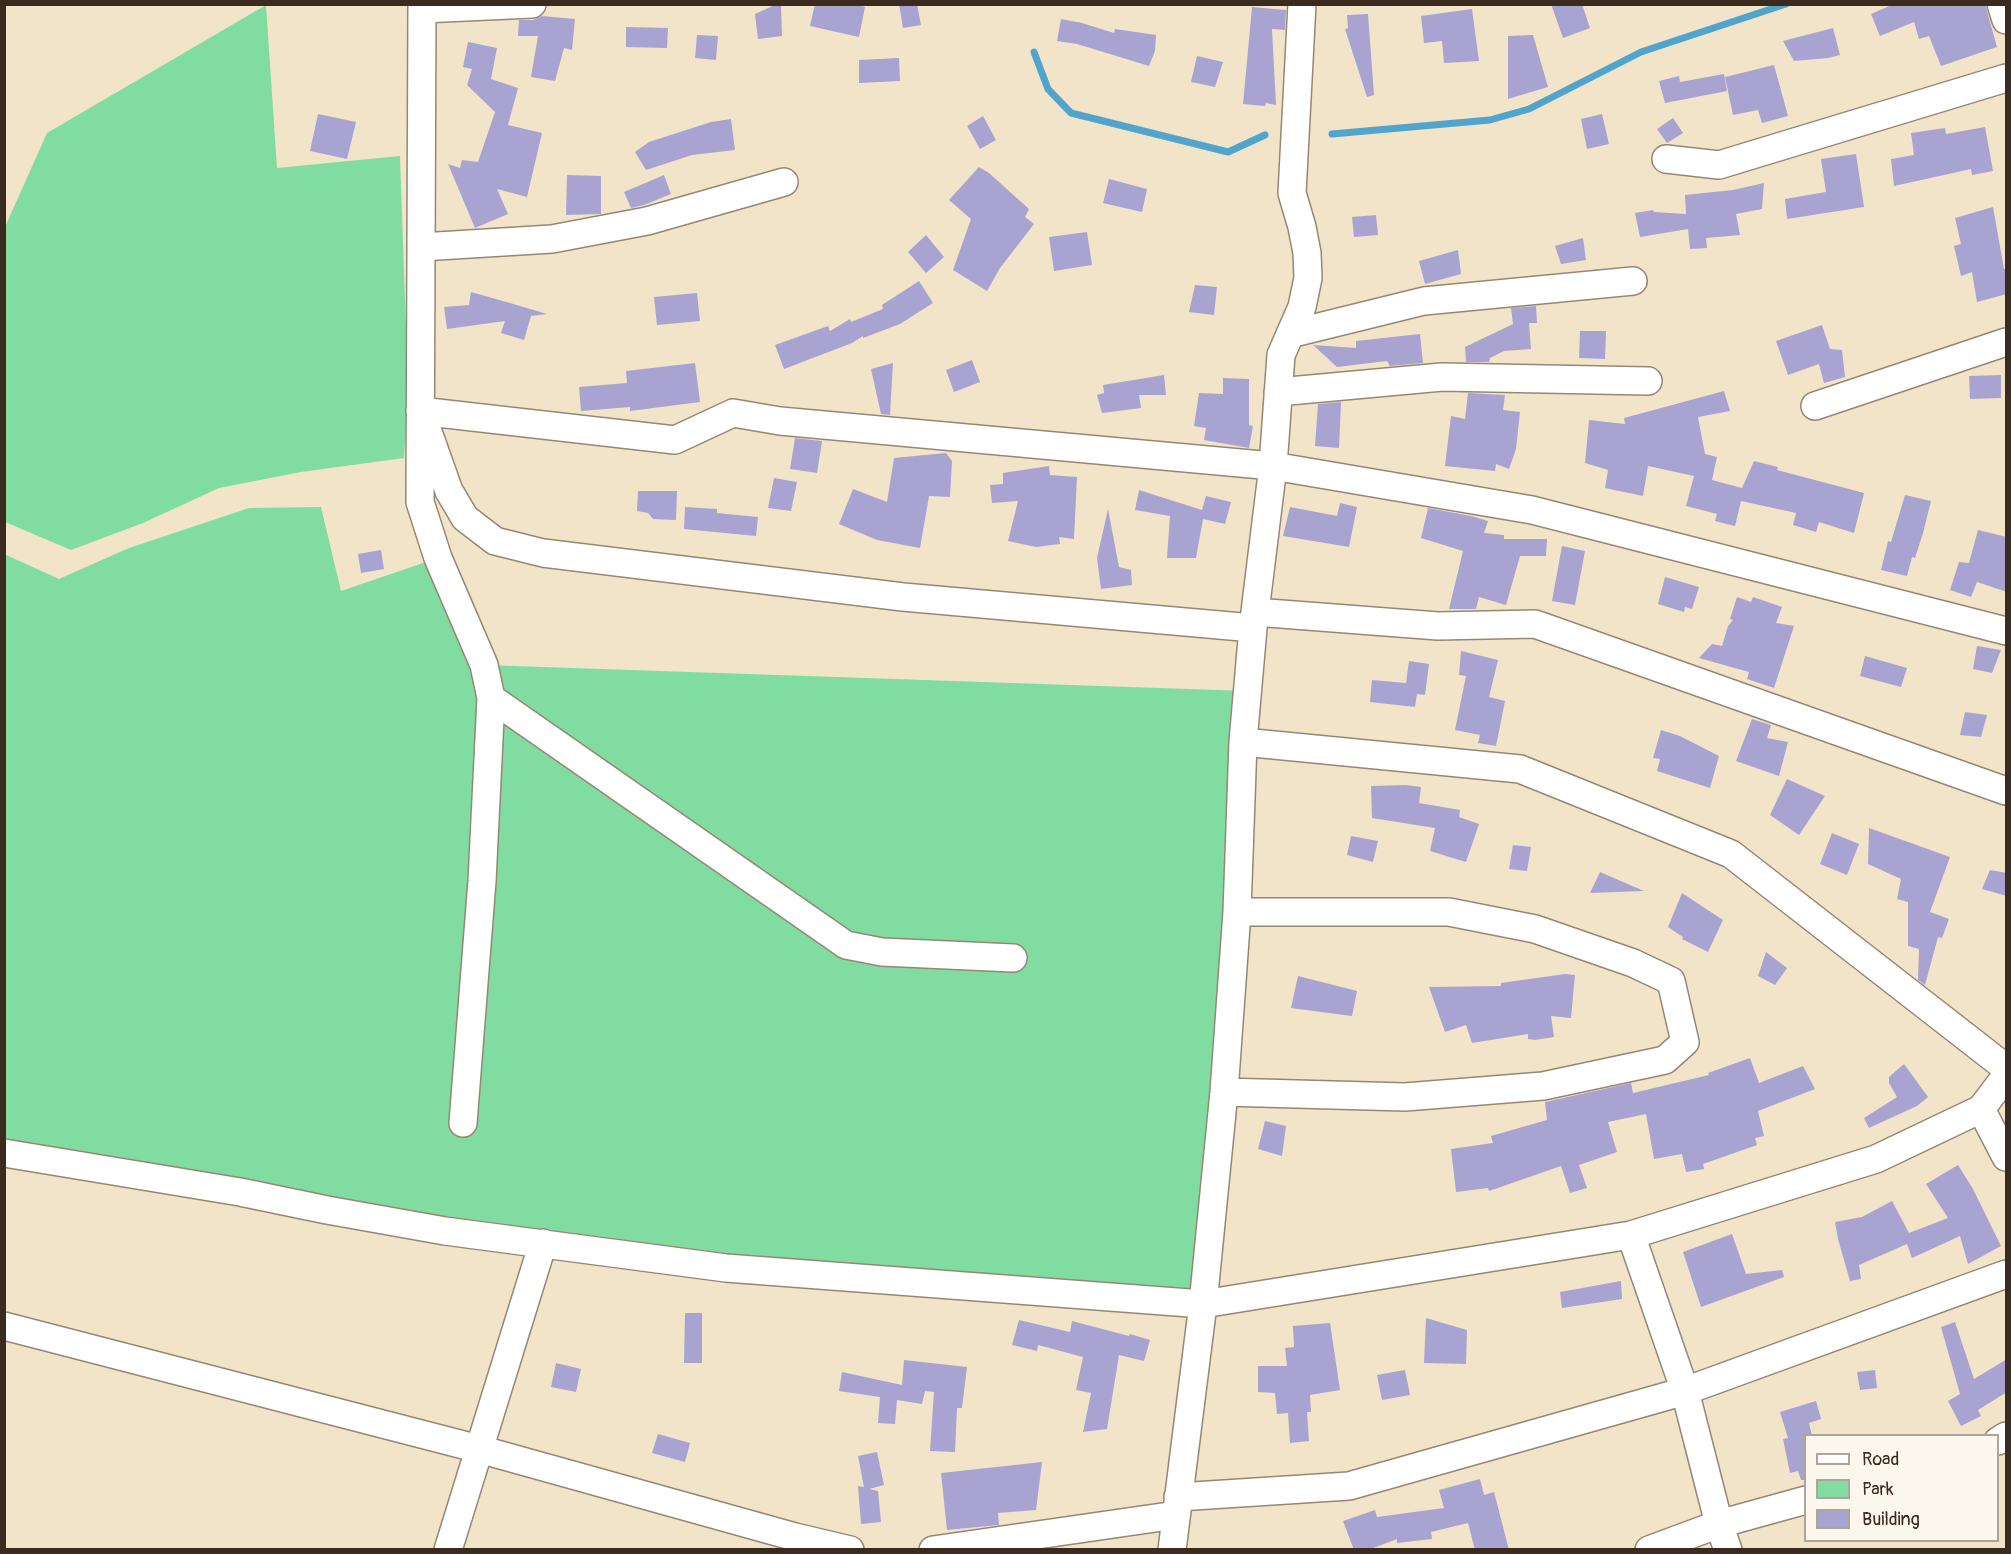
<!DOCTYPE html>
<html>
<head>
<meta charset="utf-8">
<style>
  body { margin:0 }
  #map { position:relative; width:2011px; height:1554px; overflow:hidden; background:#f1e4c9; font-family:Pangolin,sans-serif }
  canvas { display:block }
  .frame { position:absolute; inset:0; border:6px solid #3b2a1e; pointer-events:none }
  .legend { position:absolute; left:1804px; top:1434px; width:195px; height:108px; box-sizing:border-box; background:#fbf7ec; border:2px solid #aea59a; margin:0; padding:8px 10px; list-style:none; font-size:18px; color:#3b2a1e }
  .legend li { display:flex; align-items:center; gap:12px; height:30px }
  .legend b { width:30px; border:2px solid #aea59a }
</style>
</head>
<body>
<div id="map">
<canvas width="2011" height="1554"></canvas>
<div class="frame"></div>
<ul class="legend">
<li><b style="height:8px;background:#fff"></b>Road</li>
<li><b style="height:16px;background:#81dca2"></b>Park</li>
<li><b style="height:16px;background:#a9a3d2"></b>Building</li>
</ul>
</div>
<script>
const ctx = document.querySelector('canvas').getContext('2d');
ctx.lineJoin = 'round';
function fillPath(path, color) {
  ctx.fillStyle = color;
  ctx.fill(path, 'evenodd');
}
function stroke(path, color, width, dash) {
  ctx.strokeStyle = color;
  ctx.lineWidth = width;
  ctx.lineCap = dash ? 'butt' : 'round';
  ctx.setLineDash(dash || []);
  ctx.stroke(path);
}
const green = new Path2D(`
  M266 5 277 168 400 156 408 387 404 458 301 472 219 488 143 523 71 550 5 522V227L47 133Z
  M321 507 341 591 438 558 484 665 1247 691 1203 1304 726 1268 5 1153 4 554 59 579 129 548 249 508Z`);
const stream = new Path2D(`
  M1034 52 1048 89 1071 113 1228 152 1265 135
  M1332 134 1490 120 1529 109 1641 52 1786 4`);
const building = new Path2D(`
  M777 4H781L782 36 758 39 755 14Z
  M815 4H852L865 7 859 37 810 26Z
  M899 4H917L921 25 903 28Z
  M1551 4H1582L1590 28 1563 38Z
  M1894 4H1985L1997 47 1941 66 1929 36 1919 39 1914 22 1880 36 1871 14Z
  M1252 7 1286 10 1285 30 1272 29 1276 105 1266 103 1265 106 1243 104Z
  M1472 9 1479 61 1444 63 1442 41 1424 43 1421 16Z
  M1368 14 1374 95 1367 97 1345 29 1348 28 1347 15Z
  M542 16 575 19 572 50 564 48 555 81 531 77 538 36H518L519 20H533Z
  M1061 19 1082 23 1114 33 1115 29 1156 35 1155 51 1149 66 1077 44 1057 41Z
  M626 27 668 28 667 48 626 47Z
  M1833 28 1840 55 1828 58 1794 61 1783 41Z
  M697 35 718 36 716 60 695 58Z
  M1533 35 1548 87 1508 99V36Z
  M468 42 497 48 491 79 518 88 508 125 542 133 527 197 497 189 508 214 475 228 448 164 460 168 462 160 478 162 495 112 467 85 472 69 463 67Z
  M1197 56 1223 62 1215 87 1191 82Z
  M899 58 900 81 859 83V60Z
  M1774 65 1788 116 1762 123 1758 110 1733 115 1725 77Z
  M1724 74 1727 91 1665 103 1659 81 1679 76 1680 82Z
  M318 114 356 122 347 159 310 151Z
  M1602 114 1609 144 1587 149 1581 119Z
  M983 116 996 140 980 149 967 126Z
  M1673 118 1683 133 1667 143 1657 129Z
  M731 119 735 150 692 155 646 170 635 152 649 142 711 122Z
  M1985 127 1993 171 1972 175 1971 169 1894 186 1891 159 1914 155 1911 133 1945 128 1946 134Z
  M1856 154 1864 207 1787 219 1785 199 1826 192 1821 159Z
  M979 167 989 173 1029 209 1025 217 1034 224 1000 268 987 291 953 270 971 219 949 200Z
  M567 175 601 176V214L566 215Z
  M664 175 671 194 644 205 631 208 624 192Z
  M1109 179 1147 189 1142 212 1103 203Z
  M1764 183 1762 209 1736 214 1740 235 1706 238 1707 248 1690 249 1688 229 1640 237 1635 213 1653 210 1654 212 1686 214 1685 195 1733 190Z
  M1993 207 2004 269 2007 268V294L1977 302 1972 272 1961 276 1954 246 1961 244 1955 218Z
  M1376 215 1378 235 1354 237 1352 217Z
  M1087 232 1092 265 1054 271 1049 237Z
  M926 235 944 257 926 273 908 252Z
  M1583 238 1586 260 1561 264 1555 246Z
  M1458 250 1461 274 1425 284 1419 261Z
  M919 281 933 303 900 324 863 338V336L852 343 784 369 775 345 828 326 830 331 850 319 851 322 883 309 882 305Z
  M1195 285 1217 287 1214 315 1189 312Z
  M471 292 510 303 547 314 531 316 524 340 501 333 505 321 447 329 444 307 469 305Z
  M697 293 700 321 657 325 654 297Z
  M1536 306 1537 323H1529L1531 349 1504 351 1490 358 1489 362H1466L1465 347 1513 324 1511 308Z
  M1822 325 1830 349 1842 350 1845 377 1824 383 1819 364 1788 375 1776 341Z
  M1580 331H1606L1605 359 1579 358Z
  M1420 334 1423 363 1390 366 1387 361 1337 367 1313 345 1356 348V341Z
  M972 360 980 382 954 392 946 370Z
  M695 363 700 402 630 411V407L581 411 579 387 627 383 626 371Z
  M893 363 890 415 881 414 871 369Z
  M1164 375 1166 395H1139L1141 408 1102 413 1097 395 1104 393 1103 385Z
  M2001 375V398L1970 399 1969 376Z
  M1223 378 1249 379V425L1253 426 1249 448 1204 440 1206 428 1194 426 1199 393 1223 394Z
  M1724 391 1730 411 1698 417 1705 454 1717 457 1712 480 1742 488 1754 461 1778 467 1777 470 1864 493 1854 533 1819 522 1816 532 1793 525 1796 513 1741 501 1735 526 1715 521 1717 514 1686 506 1694 476 1648 466 1643 496 1605 488 1608 470 1585 463 1589 420 1625 424 1624 418Z
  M1468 393 1505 395 1503 410 1520 412 1516 449 1509 469 1496 464 1495 471 1445 466 1451 416 1465 419Z
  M1341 402 1339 448 1315 446 1318 404Z
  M795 438 822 441 817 473 790 469Z
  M946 453 952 461 950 497 929 496 920 548 877 540 839 524 853 489 887 502 894 458Z
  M1049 466 1050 475 1077 477 1074 539 1059 537 1060 544 1036 547 1008 541 1018 501 992 503 990 485 1003 484V473Z
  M774 478 797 482 791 511 768 508Z
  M1139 490 1202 510 1206 496 1231 502 1225 524 1203 519 1196 558H1167L1170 516 1135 510Z
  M638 491H677L676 520 653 519 648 513 637 511Z
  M1905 495 1931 501 1923 533 1915 558 1912 557 1907 576 1881 570 1888 541 1891 542Z
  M1340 503 1357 507 1349 547 1283 536 1290 507 1337 516Z
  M685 507 717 509V513L758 517 756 536 684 529Z
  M1428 508 1471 516 1488 521 1484 533 1504 535V539H1547L1546 556H1520L1506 605 1479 597 1476 609H1449L1463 551 1421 538Z
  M1108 509 1119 567 1131 570 1132 585 1101 589 1097 558Z
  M1978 530 2007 537V592L1977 582 1971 597 1950 590 1959 562 1969 563Z
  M1562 546 1585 551 1575 605 1552 601Z
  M381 550 384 569 361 573 358 554Z
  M1665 577 1699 587 1692 609 1685 607 1684 612 1658 604Z
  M1737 597 1751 602 1753 597 1782 607 1776 623 1794 626 1774 688 1747 679 1749 672 1699 658 1712 644 1722 646 1728 626 1733 620 1730 619Z
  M1977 646 2001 650 1992 673 1973 669Z
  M1461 651 1498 660 1489 697 1505 701 1496 746 1478 743 1480 735 1455 730 1466 676 1459 675Z
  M1865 656 1907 668 1901 687 1860 676Z
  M1409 661 1429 664 1425 695 1417 694 1415 707 1370 702 1372 680 1406 683Z
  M1965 712 1987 715 1981 737 1960 735Z
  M1752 719 1771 725 1767 738 1788 742 1779 776 1736 761Z
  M1661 730 1680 736 1719 756 1710 788 1657 771 1660 759 1653 758Z
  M1787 779 1825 796 1799 835 1770 815Z
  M1406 785 1421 787 1419 803 1460 810 1459 817 1479 824 1466 862 1430 851 1435 828 1372 818 1371 786Z
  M1869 828 1950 857 1930 912 1949 919 1942 938 1938 937 1925 985 1918 980 1919 949 1908 946V902L1897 899 1901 879 1868 864Z
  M1832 833 1859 844 1847 875 1820 864Z
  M1351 836 1378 841 1373 862 1347 855Z
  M1513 845 1531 847 1527 871 1509 869Z
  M1990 870 2007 873V896L1982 889Z
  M1600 872 1644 891 1590 893Z
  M1682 893 1723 920 1708 952 1682 939 1683 937 1668 927Z
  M1766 952 1787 968 1775 985 1758 976Z
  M1565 974 1575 975 1571 1018 1551 1016 1554 1037 1535 1040 1528 1039V1034L1472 1043 1466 1025 1445 1032 1429 987 1501 986V983Z
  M1298 976 1357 991 1352 1016 1291 1008Z
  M1750 1058 1759 1083 1803 1066 1815 1089 1758 1111 1764 1136 1755 1138 1757 1145 1703 1164 1704 1169 1686 1172 1682 1154 1654 1159 1646 1114 1608 1122 1617 1152 1579 1165 1587 1188 1570 1193 1561 1166 1489 1191 1488 1188 1456 1192 1451 1149 1493 1143 1491 1136 1547 1120 1545 1102 1631 1083 1633 1093 1709 1075 1708 1073Z
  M1904 1064 1928 1097 1917 1106 1869 1128 1864 1118 1897 1097 1889 1083V1077Z
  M1265 1121 1286 1126 1282 1156 1258 1149Z
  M1958 1165 1973 1189 2001 1246 1968 1264 1960 1236 1912 1258 1907 1244 1859 1265 1861 1279 1850 1281 1838 1239 1835 1222 1862 1217 1892 1201 1909 1233 1948 1218 1926 1184Z
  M1732 1234 1746 1274 1782 1270 1784 1277 1701 1307 1683 1252Z
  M1621 1281 1622 1299 1562 1308 1560 1292Z
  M685 1313H702V1363H684Z
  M1426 1318 1467 1330 1466 1364 1424 1363Z
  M1019 1320 1070 1332 1072 1321 1129 1336 1130 1334 1150 1340 1144 1361 1119 1355 1107 1429 1083 1432 1091 1393 1076 1390 1083 1357 1038 1345 1037 1351 1012 1345Z
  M1955 1322 1974 1379 2007 1359V1392L1978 1410 1981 1416 1961 1426 1948 1401 1960 1394 1941 1327Z
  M1330 1323 1340 1390 1310 1395 1311 1412H1307L1309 1441 1290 1443 1288 1413 1277 1414 1275 1393 1258 1392V1366H1287L1285 1348 1294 1347 1293 1326Z
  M904 1360 967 1367 962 1408H957L955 1452 930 1451 934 1392 925 1391 922 1404 897 1400 895 1424 878 1423 880 1397 839 1391 842 1372 902 1385Z
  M556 1363 581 1369 576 1392 551 1387Z
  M1405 1370 1410 1395 1382 1400 1377 1375Z
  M1875 1370 1877 1388 1860 1390 1857 1372Z
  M1816 1401 1821 1419 1809 1423 1812 1436H1806V1480H1801L1798 1471 1790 1473 1783 1439 1788 1438 1780 1412Z
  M658 1434 690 1443 685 1462 652 1453Z
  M877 1452 884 1485 869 1489 878 1491 881 1522 861 1524 858 1486 864 1487 858 1456Z
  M1042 1462 1036 1510 998 1513 999 1525 947 1530 941 1473Z
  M1480 1479 1484 1495 1494 1492 1509 1550H1475L1468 1523 1431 1532 1432 1539 1397 1543V1539L1368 1550H1354L1343 1521 1375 1510 1377 1517 1444 1508 1439 1490Z`);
const minor = new Path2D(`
  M422 4 420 502 438 558 484 665 491 698 482 881 463 1123
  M2001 4 2006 20
  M422 9 532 4
  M1666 159 1719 165 2006 78
  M421 247 552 239 647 221 784 182
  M1290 334 1424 301 1633 281
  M1278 392 1442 377 1648 381
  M1815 406 2006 342
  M420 411 675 440 733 413 780 421 1273 466 1532 510 2006 631
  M427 429 449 491 465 518 495 541 543 553 903 597 1253 628
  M1255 612 1438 626 1535 624 2006 791
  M491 698 846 945 882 952 1013 958
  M1243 742 1520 769 1731 854 2006 1068
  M1224 1092 1405 1097 1543 1086 1665 1060 1685 1042 1671 981 1633 963 1535 929 1449 912H1237
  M1981 1109 2006 1157
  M4 1153 240 1192 327 1210 445 1231 726 1268 1203 1304 1631 1235 1876 1159 1981 1109 2006 1076
  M1631 1235 1685 1391 1719 1524 1728 1550
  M4 1326 479 1449 795 1537 850 1550
  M1998 1441 2006 1436
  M1178 1497 1349 1486 1685 1391 2006 1274
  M448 1550 543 1243
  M933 1550 1176 1515
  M1172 1550 1203 1304 1224 1092 1237 912 1243 742 1253 628 1273 466 1281 355 1302 307 1308 278 1307 253 1302 227 1292 193 1302 4
  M1649 1550 1719 1524 1806 1500`);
fillPath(green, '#81dca2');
stroke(stream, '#51a5cd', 7);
fillPath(building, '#a9a3d2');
stroke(minor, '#968774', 30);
stroke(minor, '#fff', 27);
</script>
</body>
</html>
